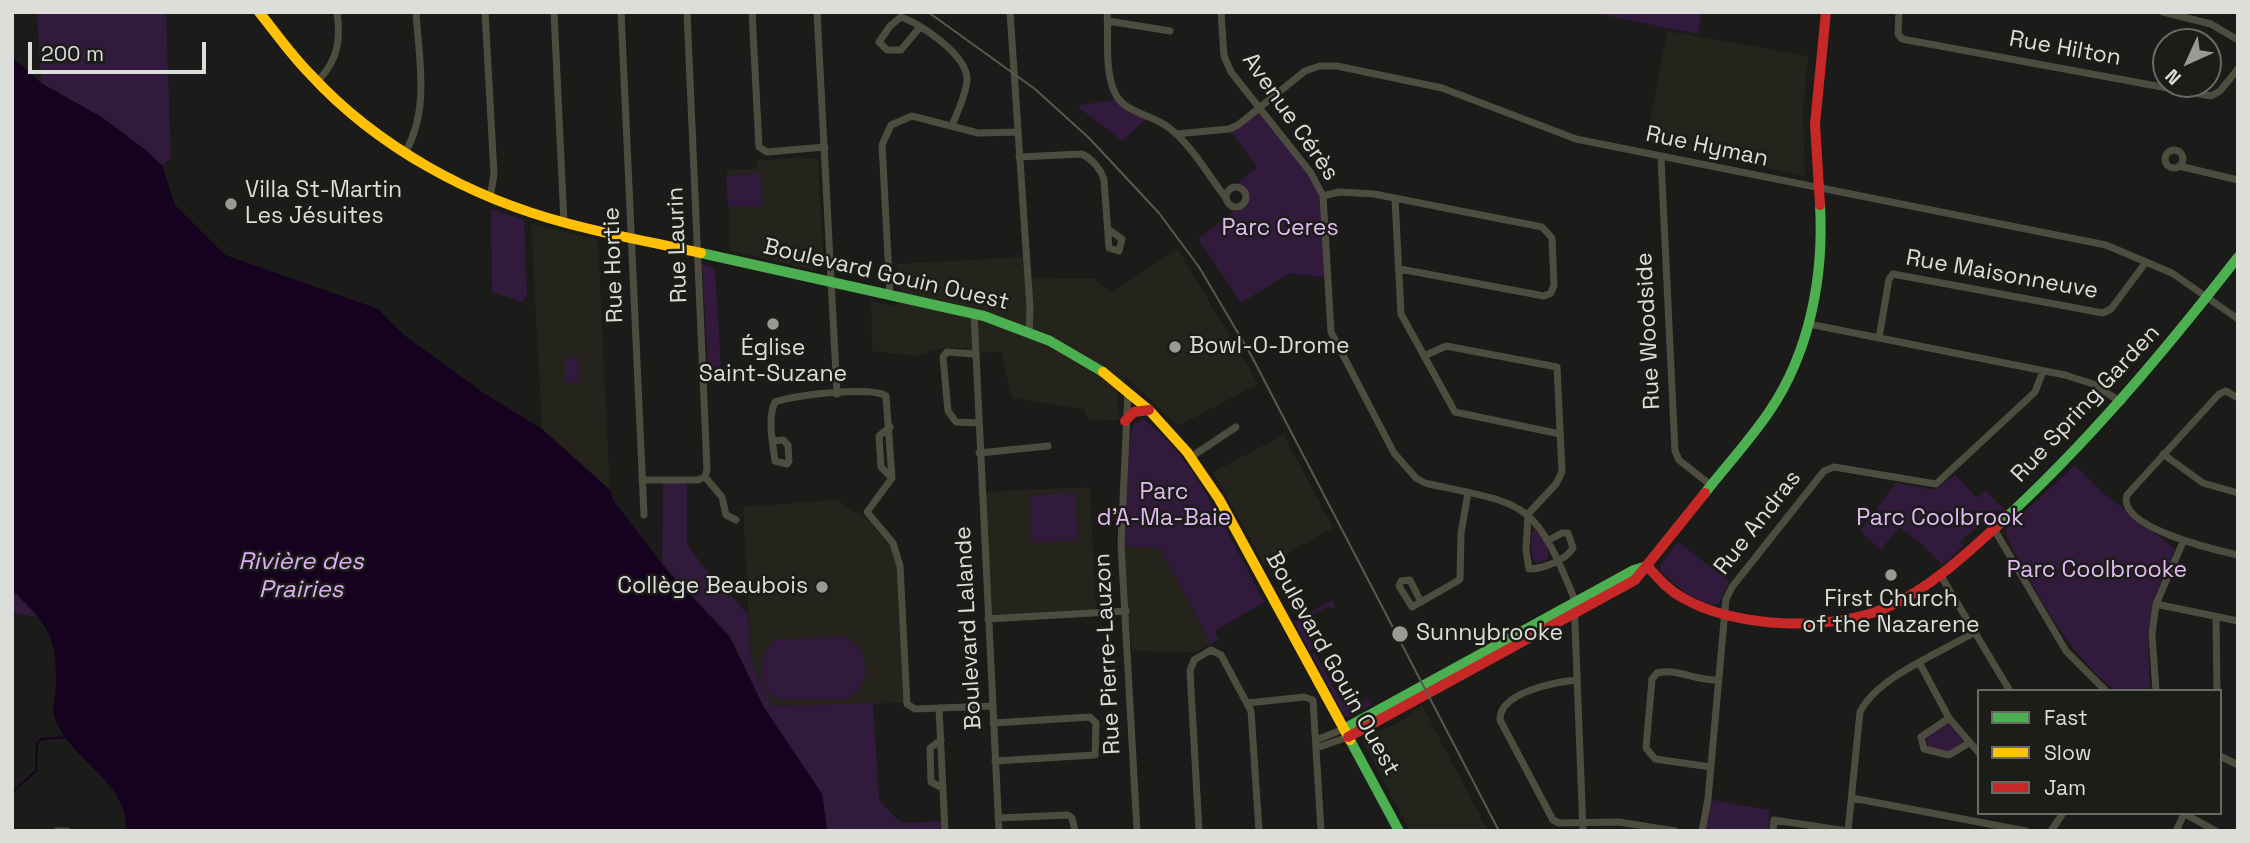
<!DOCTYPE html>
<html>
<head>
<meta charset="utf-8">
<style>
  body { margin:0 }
  #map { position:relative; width:2250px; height:843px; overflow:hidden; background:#1b1b19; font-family:"Space Grotesk",sans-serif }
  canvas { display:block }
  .frame { position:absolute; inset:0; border:14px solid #ddddda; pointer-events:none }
  .legend { position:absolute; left:1977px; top:689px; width:245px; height:126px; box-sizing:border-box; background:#1c1c18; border:2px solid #696966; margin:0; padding:9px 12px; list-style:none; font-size:21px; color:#ddddda }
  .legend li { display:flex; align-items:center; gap:14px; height:35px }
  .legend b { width:35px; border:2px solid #696966 }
  .north { position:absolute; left:2152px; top:28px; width:70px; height:70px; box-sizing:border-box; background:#1c1c18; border:2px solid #696966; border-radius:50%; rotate:225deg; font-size:19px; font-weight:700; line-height:28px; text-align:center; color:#ddddda }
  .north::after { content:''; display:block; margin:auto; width:24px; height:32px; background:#999996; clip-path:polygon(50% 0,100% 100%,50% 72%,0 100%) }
  .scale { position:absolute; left:28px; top:42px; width:178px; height:32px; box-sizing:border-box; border:4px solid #ddddda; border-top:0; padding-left:9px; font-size:21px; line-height:24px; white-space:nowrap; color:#ddddda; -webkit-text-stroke:5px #1c1c18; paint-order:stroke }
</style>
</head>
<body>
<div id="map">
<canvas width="2250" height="843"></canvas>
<div class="frame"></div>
<ul class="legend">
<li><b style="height:9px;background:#4caf50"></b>Fast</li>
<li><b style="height:9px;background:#ffc107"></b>Slow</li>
<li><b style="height:9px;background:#c62828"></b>Jam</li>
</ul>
<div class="north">N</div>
<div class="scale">200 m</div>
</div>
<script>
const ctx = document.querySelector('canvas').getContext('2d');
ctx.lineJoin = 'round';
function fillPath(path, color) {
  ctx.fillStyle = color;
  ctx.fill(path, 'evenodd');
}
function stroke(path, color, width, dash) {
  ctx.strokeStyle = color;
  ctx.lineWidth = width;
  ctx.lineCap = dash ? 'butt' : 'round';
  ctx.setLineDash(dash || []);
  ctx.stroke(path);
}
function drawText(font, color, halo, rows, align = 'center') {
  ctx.font = font + ' "Space Grotesk",sans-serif';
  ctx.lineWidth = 5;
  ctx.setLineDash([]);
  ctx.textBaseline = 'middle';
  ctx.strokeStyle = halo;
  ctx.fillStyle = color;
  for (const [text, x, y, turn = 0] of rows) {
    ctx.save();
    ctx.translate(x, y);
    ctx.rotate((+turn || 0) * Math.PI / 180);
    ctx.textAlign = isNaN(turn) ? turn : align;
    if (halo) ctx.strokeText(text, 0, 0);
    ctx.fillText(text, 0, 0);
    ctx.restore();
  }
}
const built = new Path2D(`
  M1667 31 1808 56 1803 111 1805 176 1646 142Z
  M788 158 818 159 824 267 815 270 730 251 727 170 757 169V161Z
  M531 223 598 240 610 490 542 429Z
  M1178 249 1258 384 1178 426 1126 376 1117 395 1119 420 1089 421 1084 409 1012 398 1001 352 980 353 966 348H942L916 356 872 351 871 301 897 306 901 288 898 286 897 264 1025 257 1027 278 1095 279 1111 292Z
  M1284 435 1333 528 1265 566 1213 472Z
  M1090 487 1096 612 991 617 984 492Z
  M836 500 865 517 893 548 896 560 903 703 773 706 751 662 743 507Z
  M1121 546 1160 548 1211 644 1195 652 1132 651Z
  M1422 705 1488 831H1410L1362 740 1403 720Z`);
const green = new Path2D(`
  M37 12H166L171 159 162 165 103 118 41 83Z
  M1589 12H1702L1698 34Z
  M1117 99 1128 112 1146 119 1122 141 1077 106Z
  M1258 109 1311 173 1323 196 1327 278 1290 273 1241 303 1198 239 1243 204 1246 199 1238 183 1257 167 1229 129Z
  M760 173 763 207 728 206 726 176Z
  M491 209 524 220 527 295 523 302 492 292Z
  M702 264 715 268 721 368 708 369Z
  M578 357 579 382 565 383V358Z
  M1143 419C1197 457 1233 545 1264 602L1215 631 1219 640 1211 644 1160 548 1121 546 1125 471 1133 424Z
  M2075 465 2103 493 2175 549 2152 604 2148 635 2150 691H2116C2065 652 2037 592 2007 538L2006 529Z
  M1955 475 1977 498 1985 490 2005 510 2001 514 1996 510 1960 542 1964 546 1942 565 1922 544 1899 527 1881 550 1860 531 1896 483 1935 490Z
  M663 480H687V544L702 565 748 614 751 662 773 706 873 703 879 800 901 823 944 821 945 831H827L822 794 763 706 730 637 662 563Z
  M1075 493 1078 540 1032 543 1030 495Z
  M1535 530C1545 534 1551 550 1547 559L1537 563 1532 558 1531 534Z
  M1678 542 1729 581 1719 604C1701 609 1672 583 1660 570L1661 564Z
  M12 590 39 617 12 613Z
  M1332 600 1336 607 1331 609 1329 606 1306 618 1308 622 1303 626 1314 648 1309 651 1294 622Z
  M843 636C870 648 874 684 847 699H779C756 690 755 652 776 640Z
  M1315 653 1342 702 1346 701 1350 708 1366 700 1365 695 1371 705 1349 717 1344 716 1312 654Z
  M1948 722 1965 743 1949 752 1928 747 1926 737Z
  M1708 799 1770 810 1768 831H1702Z`);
const water = new Path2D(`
  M12 57 41 83 103 118 147 151 162 165 175 205 225 255 378 309 404 335 485 394 542 429 610 490 613 500 669 573 730 637 763 706 822 794 827 831H126C130 781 66 759 54 715 52 706 56 692 56 683 57 634 46 623 12 590Z`);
const stream = new Path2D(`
  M12 792 36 771 37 743 42 739 67 737`);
const street = new Path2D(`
  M485 12 494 174 490 198
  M554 12 564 223
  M621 12 644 515
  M752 12 759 147 767 152 825 147
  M817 12 837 394
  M1010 12 1030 308 1029 332
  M1107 12C1109 37 1104 70 1115 93 1124 113 1151 114 1168 127 1191 144 1208 175 1226 198
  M1221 12 1224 56 1231 72 1311 173 1323 196 1331 332 1394 453 1416 478 1425 483C1525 505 1533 497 1574 598L1583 831
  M1899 12 1898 34 1902 39 2211 96 2220 91 2238 69
  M2163 12 2211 24 2238 40
  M1108 21 1170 31
  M920 27 901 50H887L879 42 890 26 901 17C921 24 967 55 967 79 967 93 957 112 952 126
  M317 82C338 60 341 41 337 12
  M1176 134 1229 129 1238 125 1305 71 1320 66H1337L1442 88 1576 139 2106 245 2172 273 2238 319
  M2165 159a9 9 0 1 1 18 0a9 9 0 1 1-18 0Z
  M405 153C430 109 419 61 416 12
  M1019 157 1082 154C1092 159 1101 169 1104 180L1109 248 1119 251 1122 239 1108 229
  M1661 158 1675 451 1679 460 1712 486
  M2179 166 2238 180
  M1226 197a10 10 0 1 1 20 0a10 10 0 1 1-20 0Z
  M1323 196 1339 192 1374 194 1542 227 1552 238 1554 285 1551 293 1544 296 1400 269
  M1395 199 1401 314 1455 412 1560 434
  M890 295 882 145 891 125 912 116 978 133 1018 132
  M974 313 999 831
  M1809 324 2065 375 2093 384 2121 402
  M1879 338 1889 279 1893 274 2103 313 2111 309 2146 262
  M974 354 947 352 943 357 948 411 956 422 978 423
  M1424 356 1446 346 1557 367 1562 472 1556 484 1528 514
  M1128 392 1121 544 1137 831
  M2238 398 2226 391 2219 394 2127 495C2116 527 2215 550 2238 555
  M890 427 879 436 881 467 892 478
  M773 441 783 440 788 445 789 461 787 464 775 461C773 443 767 419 775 402 793 395 871 386 886 396L892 478 867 512 893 543 900 566 907 704 915 709 992 706
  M979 453 1048 446
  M2163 454 2203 483 2238 493
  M1191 457 1236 427
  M705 477 722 497 726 515 736 520
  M642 480H698L705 477 707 469 687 12
  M1528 514 1526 551 1529 569C1543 569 1566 560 1573 548L1568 533H1562L1549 540
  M1994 529 2066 651 2106 691
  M1941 576 2010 691
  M1421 602 1410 580 1401 581 1399 586 1412 607 1454 583 1460 579 1461 533 1468 493
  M2156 604 2238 621
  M2216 617 2217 691
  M988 619 1126 611
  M1920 664 1949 718
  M1577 680C1556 682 1499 692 1500 720L1553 820 1559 823 1619 822 1675 831
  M2156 691 2152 634 2156 604 2183 542
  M1248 703 1304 697 1313 700 1321 831
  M939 708 945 831
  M993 723 1090 717 1096 723 1095 755 995 761
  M941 740 930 748 931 782 943 788
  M1316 740 1344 729
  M1969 743 1949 755 1924 749 1921 737 1949 718 1979 753
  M1316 748 1348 737
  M2220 756 2238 765
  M1711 767 1655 759 1646 748 1652 679 1657 673C1676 668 1697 681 1718 680
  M1852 798 2026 831
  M2183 813 2216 831
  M998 818 1068 815 1072 818 1075 831
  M57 831H67
  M1199 831 1190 671 1194 660 1211 650 1221 655 1251 711 1259 831
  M1702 831 1708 799 1726 599 1732 587 1824 471 1834 467 1936 484 2035 392 2043 371
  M1773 831 1774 820 1847 831
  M1848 831 1860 712C1877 677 1940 653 1973 633
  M2051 831 2063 813
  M2176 831 2184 814`);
const fast = new Path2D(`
  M701 253 984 316 1050 341 1103 372
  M1705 493C1726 466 1750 440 1769 412 1810 352 1824 276 1820 205
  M1997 526C2086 445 2164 352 2238 257
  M1344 729 1634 570 1647 566
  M1350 740 1399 831`);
const slow = new Path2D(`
  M259 12C276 33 291 55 310 74 377 147 471 198 566 223 610 235 656 243 701 253
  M1103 372 1149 410 1187 452 1219 499 1350 740`);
const jam = new Path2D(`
  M1820 205 1815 124 1826 12
  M1125 421 1134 412 1149 410
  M1647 566C1658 578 1668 590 1683 598 1736 629 1835 632 1890 606 1931 587 1964 556 1997 526
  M1348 737 1635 580 1705 493`);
const tram = new Path2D(`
  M928 12 1035 89 1089 138 1159 213 1199 267 1251 355 1499 831`);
const markers = [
  [231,204,7,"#999996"],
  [773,324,7,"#999996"],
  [1175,347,7,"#999996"],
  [1891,575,7,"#999996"],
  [822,587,7,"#999996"],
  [1400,634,9,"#999996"]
];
const streetNames = [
  ["Rue Hilton",2065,49,10],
  ["Avenue Cérès",1290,117,55],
  ["Rue Hyman",1707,147,12],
  ["Rue Laurin",678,245,-92],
  ["Rue Hortie",614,265,-92],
  ["Boulevard Gouin Ouest",886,275,13],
  ["Rue Maisonneuve",2002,275,10],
  ["Rue Woodside",1649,331,-93],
  ["Rue Spring Garden",2086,404,-47],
  ["Rue Andras",1758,523,-52],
  ["Boulevard Lalande",969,628,-93],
  ["Rue Pierre-Lauzon",1108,654,-93],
  ["Boulevard Gouin Ouest",1332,664,61]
];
const poiNames = [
  ["Villa St-Martin",245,191],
  ["Les Jésuites",245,217],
  ["Bowl-O-Drome",1189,347],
  ["Église",773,349,"center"],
  ["Saint-Suzane",773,375,"center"],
  ["Collège Beaubois",808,587,"right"],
  ["First Church",1891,600,"center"],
  ["of the Nazarene",1891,626,"center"],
  ["Sunnybrooke",1416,634]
];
const parkNames = [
  ["Parc Ceres",1280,229],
  ["Parc",1164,493],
  ["d'A-Ma-Baie",1164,519],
  ["Parc Coolbrook",1940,519],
  ["Parc Coolbrooke",2097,571]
];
const waterNames = [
  ["Rivière des",301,562],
  ["Prairies",301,590]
];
fillPath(built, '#24241c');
fillPath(green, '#321a3c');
fillPath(water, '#16021f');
stroke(stream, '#16021f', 2);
stroke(street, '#4d4d3f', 7);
stroke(fast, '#4caf50', 10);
stroke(slow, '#ffc107', 10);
stroke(jam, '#c62828', 10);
stroke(tram, '#595951', 2);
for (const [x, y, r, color] of markers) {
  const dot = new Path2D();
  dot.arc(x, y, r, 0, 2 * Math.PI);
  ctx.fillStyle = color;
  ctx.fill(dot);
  stroke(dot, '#1c1c18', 2.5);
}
drawText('23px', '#ddddda', '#1c1c18', streetNames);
drawText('23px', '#ddddda', '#1c1c18', poiNames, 'left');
drawText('23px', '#e4baf6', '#1c1c18', parkNames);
drawText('italic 24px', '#e1acf6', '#1c1c18', waterNames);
</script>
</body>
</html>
